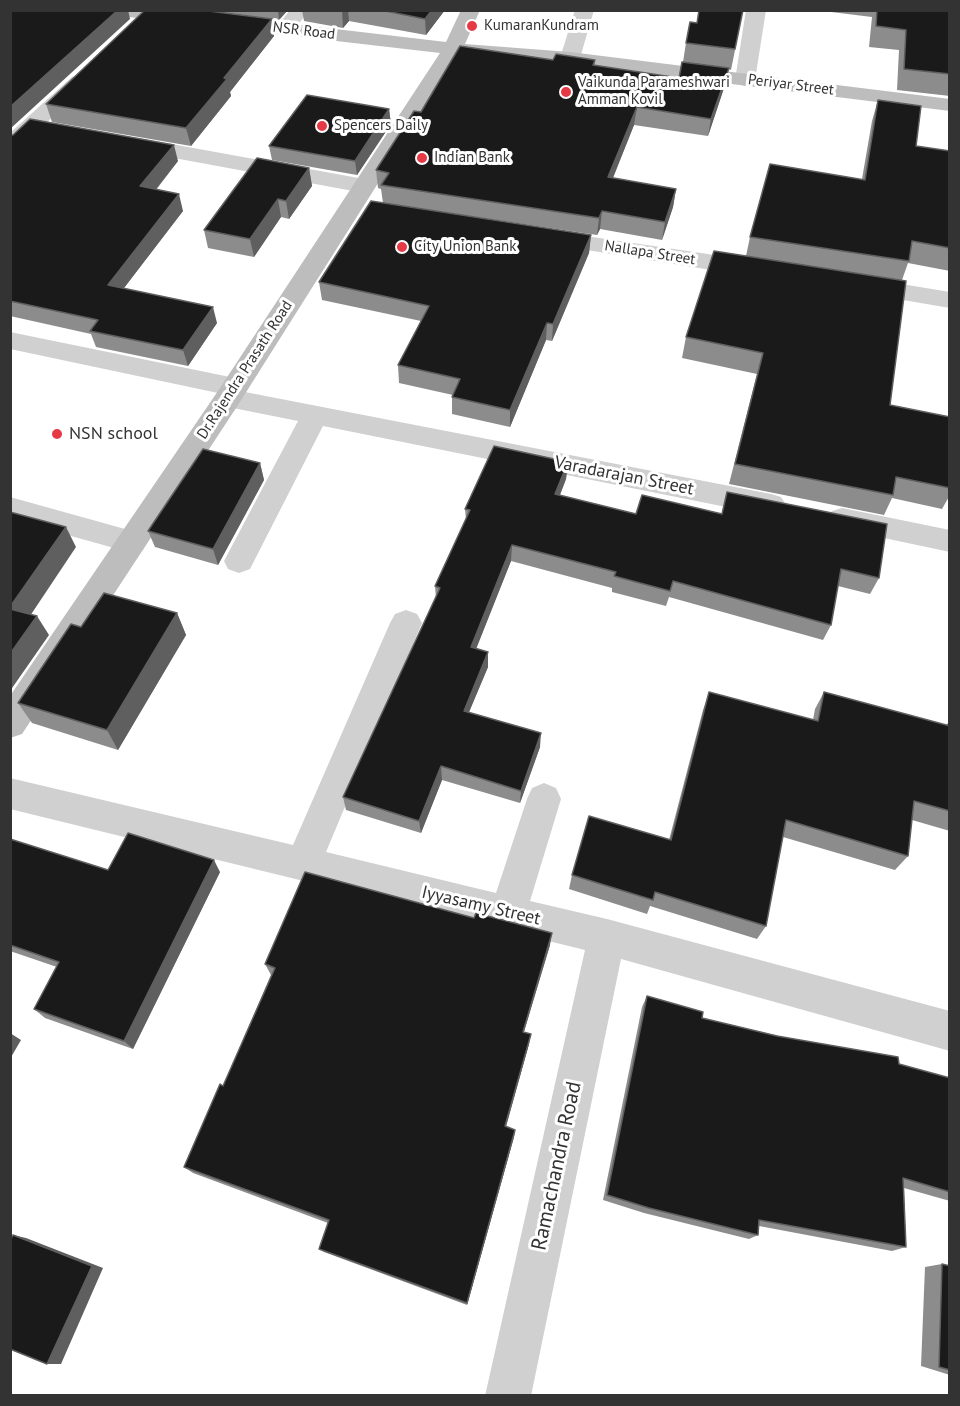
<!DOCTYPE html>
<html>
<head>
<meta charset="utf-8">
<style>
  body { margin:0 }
  #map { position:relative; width:960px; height:1406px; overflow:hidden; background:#fff; font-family:"PT Sans",sans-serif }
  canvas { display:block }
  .frame { position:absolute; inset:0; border:12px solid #333; pointer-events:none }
</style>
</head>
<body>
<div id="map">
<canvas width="960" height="1406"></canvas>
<div class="frame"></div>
</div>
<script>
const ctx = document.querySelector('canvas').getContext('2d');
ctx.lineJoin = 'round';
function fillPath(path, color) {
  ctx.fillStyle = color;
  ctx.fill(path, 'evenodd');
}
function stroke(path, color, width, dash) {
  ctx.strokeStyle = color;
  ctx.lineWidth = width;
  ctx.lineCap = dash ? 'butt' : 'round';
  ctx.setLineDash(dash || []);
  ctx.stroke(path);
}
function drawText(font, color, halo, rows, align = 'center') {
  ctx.font = font + ' "PT Sans",sans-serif';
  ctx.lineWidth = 6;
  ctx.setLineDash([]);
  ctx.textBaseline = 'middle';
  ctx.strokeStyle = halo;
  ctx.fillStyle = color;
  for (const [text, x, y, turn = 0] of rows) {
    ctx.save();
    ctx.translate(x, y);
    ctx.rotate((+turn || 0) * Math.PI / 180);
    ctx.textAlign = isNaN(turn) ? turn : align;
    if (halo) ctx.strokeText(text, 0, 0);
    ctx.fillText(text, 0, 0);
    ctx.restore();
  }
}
const street = new Path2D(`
  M290 10H309L292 33H278L275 29Z
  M575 10H594L580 58 577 62H563L560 58Z
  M746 10H766L755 80 752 84 745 86 738 84 735 80Z
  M79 75 86 77 89 81 86 85 18 150 10 151V133L72 77Z
  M133 137 364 179 372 181 375 186 372 191 364 193 125 149 122 144 125 139Z
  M545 230 755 261 764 264 767 269 764 274 755 277 537 242 533 237 537 232Z
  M859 277 950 292V308L850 291 847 285 850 279Z
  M10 332 235 378 244 381 248 387 245 392 771 494 781 497 786 505 781 513 771 516 323 426 250 569 239 573 228 569 224 561 298 421 218 405 215 398 218 393 10 349Z
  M10 497 143 534 147 542 143 550 132 553 10 519Z
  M842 508 950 530V552L832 527 827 519 832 511Z
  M406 610 417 614 422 623 326 852 496 893 527 799 532 788 544 783 556 788 561 799 530 901 607 919 950 1011V1051L621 959 531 1396H485L585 950 10 809V778L293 845 390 623 395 614Z`);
const secondary = new Path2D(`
  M111 10H174L446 42 461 10H480L465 44 570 52 950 99V111L570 64 459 55 238 405 22 734 10 738V696L218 391 440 53 120 16 113 14Z`);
const wall = new Path2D(`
  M145 10H288L279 20 272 19 274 36 230 92 231 96 191 146 52 122 46 104Z
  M302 10H445L426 35 349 21 343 28 304 21Z
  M743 10 731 70 728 69 725 85 708 136 634 125 613 178 676 189 673 207 662 240 600 229 597 235 383 203 381 189 378 188 376 170 421 112 553 60H595V65L679 78 683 62 686 43 697 23Z
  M815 10H950V96L897 90 899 50 869 47 872 17Z
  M878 100 916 146 950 151V271L908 263 902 280 890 405 950 417V495L942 509 892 498 884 515 729 484 757 374 682 358 686 337 746 256 750 237 862 179 872 121Z
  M389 109 391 124 357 175 272 160 269 146Z
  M10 135 178 161 156 190 183 211 124 288 217 323 188 366 96 347 91 334 10 316Z
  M309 168 312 186 289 219 281 217 254 257 208 248 204 230Z
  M591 235 589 253 552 341 546 340 510 427 452 414V397L453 395 399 383 398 365 421 321 322 300 319 282Z
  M568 462 566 479 560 495 636 514 722 513 727 492 879 578 870 594 838 586 831 625 823 640 669 597 666 606 612 592V588L511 561 476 648 488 652V667L469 712 540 747 520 803 442 780 421 833 346 810 343 797 436 598 435 586 466 519 465 509Z
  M260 463 264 480 218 565 155 547 148 531Z
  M177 613 186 635 118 750 32 723 18 703 81 627Z
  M709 692 813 720 815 709 824 692 946 725 950 721V831L912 820 908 856 895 870 783 837 766 926 757 939 650 906 647 914 569 889 572 875 669 840 703 710Z
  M10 839 108 870 220 872 133 1049 45 1018 34 1009 57 967 10 951Z
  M550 945 524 1032 529 1044 506 1127 515 1130 514 1137 467 1305 324 1252 319 1249 328 1223 193 1173 184 1167 223 1086 271 975 265 964Z
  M647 996 702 1018 899 1064 950 1078V1201L904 1188 906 1247 892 1251 759 1226 758 1235 749 1239 644 1213 603 1200 642 1007Z
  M942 1264 950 1266V1375L921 1366 925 1267Z`);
const shadedWall = new Path2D(`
  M118 10H128L130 19 10 129V107Z
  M278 10H288L279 20Z
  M342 10H348L349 21 343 28Z
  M432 10H445L426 35 425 19Z
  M272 19 274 36 230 92 231 96 191 146 186 128 224 78Z
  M729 68 725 85 708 136 711 119Z
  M637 107 634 125 606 195 608 177Z
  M389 109 391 124 357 175 355 161Z
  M174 145 178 161 145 203 140 186Z
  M309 168 312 186 289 219 286 201Z
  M676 189 673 207 662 240 665 222Z
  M179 194 183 211 114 301 108 285Z
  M278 199 281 217 254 257 250 239Z
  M602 211 600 229 597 235 599 218Z
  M591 235 589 253 552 341 553 324Z
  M213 307 217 323 188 366 183 350Z
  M547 323 546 340 510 427V410Z
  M568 462 566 479 554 510 555 494Z
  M260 463 264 480 218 565 213 549Z
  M66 527 76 547 22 628 10 610V607Z
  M512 545 511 561 471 662V647Z
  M177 613 186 635 118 750 107 730Z
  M37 616 49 635 10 691V654Z
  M488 652V667L464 724V711Z
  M541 733 540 747 520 803 521 791Z
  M441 766 442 780 421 833 419 821Z
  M214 860 220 872 133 1049 124 1041Z
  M552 933 550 945 521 1041 523 1032Z
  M10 1033 21 1040 10 1059Z
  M531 1034 529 1044 504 1133 505 1126Z
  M515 1130 514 1137 467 1305V1303Z
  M13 1235 26 1238 103 1268 61 1364H47Z`);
const building = new Path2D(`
  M10 10H118L10 107Z
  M145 10H201L272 19 224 78 227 79 186 128 46 104Z
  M381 10H432L425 19Z
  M699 10H743L735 49 686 43 690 22 697 23Z
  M877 10H950V74L904 69 906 30 876 26Z
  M460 46 553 60 556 54 595 60 593 65 679 78 682 62 729 68 711 119 637 107 608 177 676 189 665 222 602 211 599 218 381 185 389 173 376 170 414 111 421 112Z
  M307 95 389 109 355 161 269 146Z
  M878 100 921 106 916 146 950 151V248L912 241 909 261 750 237 770 164 865 180Z
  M30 119 174 145 140 186 179 194 108 285 213 307 183 350 90 331 98 320 10 301V135H13Z
  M257 158 309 168 286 201 278 199 250 239 204 230Z
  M371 201 591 235 553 324 547 323 510 410 452 397 460 379 398 365 429 306 319 282Z
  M714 251 906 281 890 405 950 417V488L896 477 893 495 735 464 763 353 686 337Z
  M494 446 568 462 555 494 636 514 642 495 722 514 727 492 887 524 879 578 841 569 831 625 673 581 670 591 614 576 616 572 512 545 471 647 488 652 464 711 541 733 521 791 441 766 419 821 343 797 440 588 435 586 470 510 465 509Z
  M203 449 260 463 213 549 148 531Z
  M10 512 66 527 10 607Z
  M104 593 177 613 107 730 18 703 71 624 81 627Z
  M10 609 37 616 10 654Z
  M709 692 818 721 824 692 950 726V811L914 801 908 856 786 820 766 926 655 892 653 900 572 875 589 816 671 840Z
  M128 833 214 860 124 1041 34 1009 59 962 10 945V839L108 870Z
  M305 872 474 918 476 913 552 933 523 1032 531 1034 505 1126 515 1130 467 1303 319 1249 329 1220 184 1167 220 1084 223 1086 275 968 265 964Z
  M647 996 703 1012 702 1018 777 1036 898 1057 899 1064 950 1078V1192L903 1178 906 1247 759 1220 758 1235 649 1208 607 1195Z
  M13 1235 92 1266 47 1364 10 1349V1240Z
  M942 1264 950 1266V1370L939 1367Z`);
const markers = [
  [472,26,6,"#e63946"],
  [566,92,6,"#e63946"],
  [322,126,6,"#e63946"],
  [422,158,6,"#e63946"],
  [402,247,6,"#e63946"],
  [57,434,6,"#e63946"]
];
const farPoinames = [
  ["KumaranKundram",484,26],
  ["Vaikunda Parameshwari",578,83],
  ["Amman Kovil",578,100],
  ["Spencers Daily",334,126],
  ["Indian Bank",434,158],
  ["City Union Bank",414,247]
];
const farStreetnames = [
  ["NSR Road",304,31,7],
  ["Periyar Street",791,85,7],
  ["Nallapa Street",650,253,9],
  ["Dr.Rajendra Prasath Road",245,370,-57]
];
const poiNames = [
  ["NSN school",69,434]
];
const streetNames = [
  ["Varadarajan Street",624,476,11],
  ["Iyyasamy Street",481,906,13]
];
const nearStreetnames = [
  ["Ramachandra Road",557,1166,-78]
];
fillPath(street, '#d0d0d0');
fillPath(secondary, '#bdbdbd');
fillPath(wall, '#8c8c8c');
fillPath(shadedWall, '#5f5f5f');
fillPath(building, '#1a1a1a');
stroke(building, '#5f5f5f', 1.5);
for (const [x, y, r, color] of markers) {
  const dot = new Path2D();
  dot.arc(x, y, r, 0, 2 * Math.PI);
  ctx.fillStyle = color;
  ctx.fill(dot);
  stroke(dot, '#fff', 2);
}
drawText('15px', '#333', '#fff', farPoinames, 'left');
drawText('15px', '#333', '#fff', farStreetnames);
drawText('18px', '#333', '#fff', poiNames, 'left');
drawText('18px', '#333', '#fff', streetNames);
drawText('21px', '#333', '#fff', nearStreetnames);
</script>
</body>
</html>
